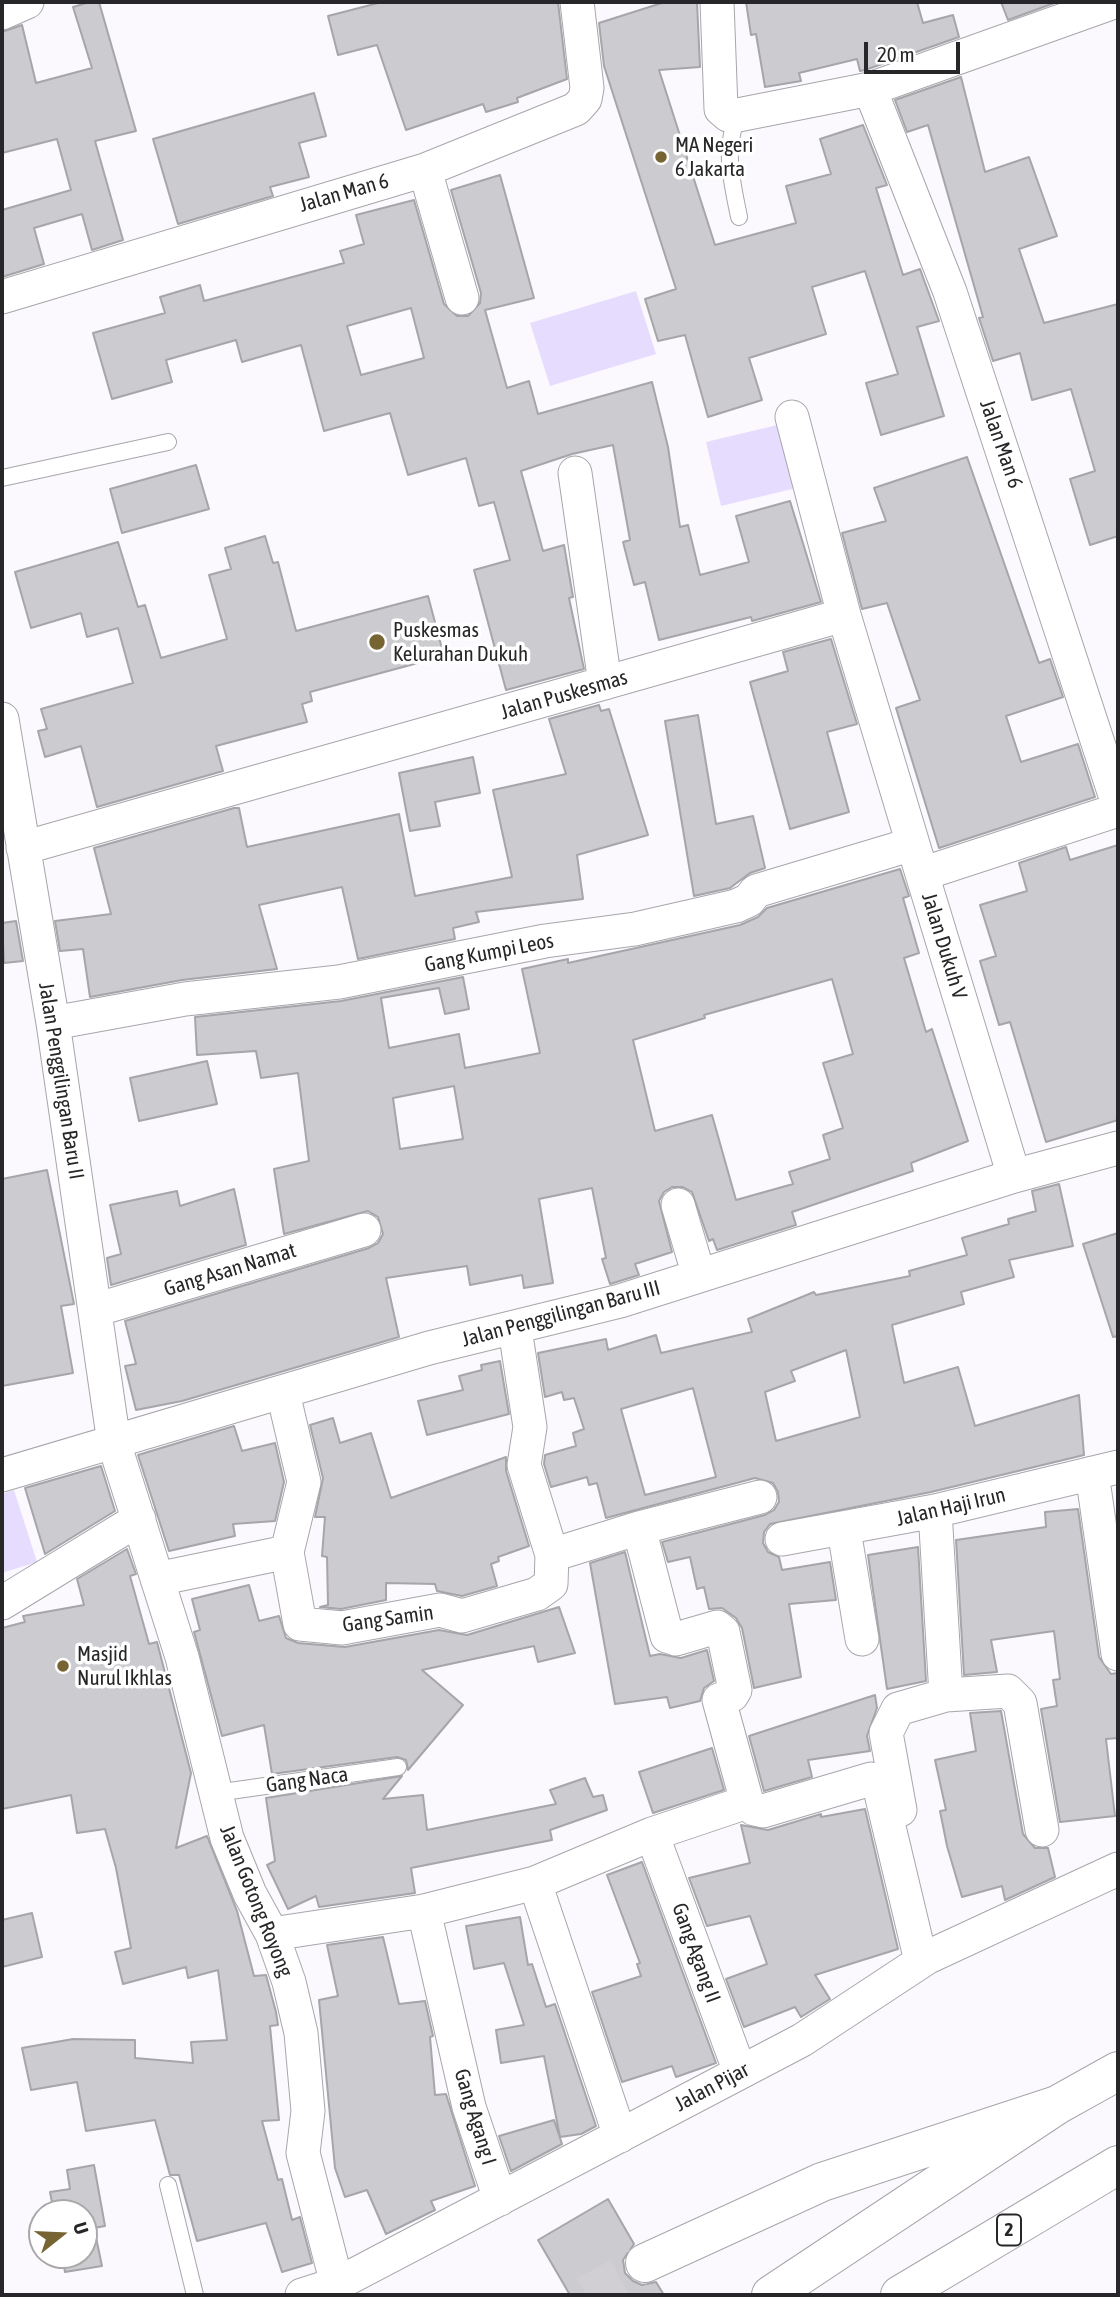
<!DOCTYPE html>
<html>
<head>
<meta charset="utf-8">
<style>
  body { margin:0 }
  #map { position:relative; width:1120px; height:2297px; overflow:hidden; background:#fbf9fe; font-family:"Asap Condensed",sans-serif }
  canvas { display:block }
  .frame { position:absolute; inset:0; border:4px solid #272729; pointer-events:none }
  .north { position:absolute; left:28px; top:2199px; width:70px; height:70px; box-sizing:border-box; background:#fff; border:2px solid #a9a9a9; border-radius:50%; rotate:72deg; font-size:19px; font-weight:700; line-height:28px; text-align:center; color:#272729 }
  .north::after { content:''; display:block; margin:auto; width:24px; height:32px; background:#776433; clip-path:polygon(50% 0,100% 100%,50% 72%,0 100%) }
  .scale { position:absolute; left:864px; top:42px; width:96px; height:32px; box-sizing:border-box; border:4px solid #272729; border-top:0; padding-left:9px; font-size:21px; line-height:24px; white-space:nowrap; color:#272729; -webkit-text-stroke:5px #fff; paint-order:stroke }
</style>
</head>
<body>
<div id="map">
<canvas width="1120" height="2297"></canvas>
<div class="frame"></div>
<div class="north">U</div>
<div class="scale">20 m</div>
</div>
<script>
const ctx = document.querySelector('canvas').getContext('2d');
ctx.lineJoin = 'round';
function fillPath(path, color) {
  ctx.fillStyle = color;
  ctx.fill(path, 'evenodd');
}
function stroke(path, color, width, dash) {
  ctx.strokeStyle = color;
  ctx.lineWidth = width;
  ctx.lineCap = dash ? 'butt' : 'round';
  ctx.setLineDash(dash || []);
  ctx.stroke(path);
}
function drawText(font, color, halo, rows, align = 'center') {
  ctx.font = font + ' "Asap Condensed",sans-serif';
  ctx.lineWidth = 7;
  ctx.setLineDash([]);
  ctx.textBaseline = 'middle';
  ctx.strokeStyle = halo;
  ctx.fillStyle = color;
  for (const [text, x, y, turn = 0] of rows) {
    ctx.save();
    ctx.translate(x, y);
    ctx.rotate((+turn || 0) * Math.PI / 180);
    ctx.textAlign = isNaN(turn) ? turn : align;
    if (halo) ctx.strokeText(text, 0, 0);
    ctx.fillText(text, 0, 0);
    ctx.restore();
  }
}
const green = new Path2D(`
  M636 291 656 354 550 386 530 323Z
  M794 421 809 485 721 506 706 442Z
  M14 1490 37 1562 2 1573V1494Z`);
const building = new Path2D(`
  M90 2H99L136 131 95 141 123 240 92 250 82 214 34 228 44 264 2 277V210L71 190 57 139 2 153V32L22 25 36 83 92 68 73 7Z
  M382 2H558L567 79 517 98 518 102 486 112 483 104 406 130 377 45 338 55 328 16Z
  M665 2H697L700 67 659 70 715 245 796 223 786 186 831 174 820 139 863 125 887 185 876 188 903 275 920 269 939 321 917 327 944 416 881 435 866 383 898 374 865 271 812 287 826 334 749 358 762 400 708 417 685 335 658 341 645 299 676 289 604 66 599 23Z
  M746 2H917L923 23 953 15 959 37 865 70 860 71 857 59 799 73 801 81 765 87 756 34 751 35Z
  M1001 2H1057L1008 20Z
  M961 77 985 172 1029 157 1057 236 1019 249 1044 323 1118 304V536L1090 545 1070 479 1095 471 1071 389 1032 400 1020 353 993 361 979 318 983 317 928 125 907 132 895 100Z
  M314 93 326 136 299 143 309 177 270 187 273 196 178 224 153 139Z
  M500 175 534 298 485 310 507 388 529 381 538 414 652 382 668 447 680 527 688 525 700 575 749 562 736 516 790 501 821 602 752 621 751 617 659 640 645 582 634 585 623 542 630 540 613 445 572 454 521 471 543 551 564 545 573 597 569 598 584 669 506 690 474 570 510 560 494 502 479 506 466 458 408 475 390 413 324 431 301 345 242 362 236 340 166 360 172 382 112 399 93 333 165 313 160 297 200 285 204 301 344 263 340 251 364 244 356 215 414 200 444 304 457 316H468L480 303 481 293 451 190ZM411 308 424 358 361 375 347 326Z
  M967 457 1039 663 1050 659 1063 697 1006 716 1021 762 1078 744 1095 797 939 848 896 708 920 700 887 603 862 609 842 533 886 521 874 488Z
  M196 465 209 509 122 533 110 489Z
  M265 536 273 563 278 562 296 631 428 596 444 656 310 692 312 701 302 704 307 722 216 746 223 771 97 807 81 746 45 757 38 731 47 729 41 709 133 683 118 628 87 637 81 613 31 628 15 572 118 542 138 607 145 605 161 658 227 639 209 575 231 569 225 548Z
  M831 639 857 724 827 732 849 812 790 829 750 682 788 671 783 652Z
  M599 705 601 711 609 709 648 835 577 855 583 899 476 912 479 922 453 928 455 939 358 959 342 887 259 905 277 969 182 980 90 997 83 949 60 951 55 921 111 914 94 848 234 808H239L247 847 399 814 415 896 512 877 493 790 566 774 549 719Z
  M698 715 716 824 753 816 765 868 750 873 730 888 694 896 665 721Z
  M473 757 480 793 435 802 440 826 410 831 399 773Z
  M1118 845V1120L1046 1142 1010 1022 999 1025 980 961 996 956 980 905 1027 891 1019 863 1066 847 1070 860Z
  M900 869 909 896 903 898 919 953 904 958 926 1032 932 1029 968 1141 911 1163 913 1171 792 1212 796 1225 717 1250 713 1239 709 1241 692 1192 683 1187H672L664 1192 659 1201 672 1252 635 1264 639 1275 610 1284 602 1259 606 1258 592 1188 539 1199 553 1283 524 1288 522 1275 470 1285 467 1266 386 1278 399 1337 182 1401 136 1410 125 1366 136 1364 125 1321 369 1248 378 1243 383 1234 378 1217 368 1211 284 1234 274 1169 309 1161 298 1073 261 1078 256 1051 197 1055 195 1017 341 1001 463 977 469 1009 445 1014 439 988 381 998 389 1048 459 1034 465 1068 540 1053 522 969 568 959V963L740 925 758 917 767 908ZM832 979 853 1054 823 1063 843 1128 823 1135 830 1159 789 1172 793 1184 736 1200 712 1115 655 1131 633 1040 705 1018 704 1015ZM454 1086 463 1139 400 1149 393 1098Z
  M16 921 23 961 4 963 2 923Z
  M207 1061 217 1104 139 1121 130 1078Z
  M47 1170 74 1304 61 1306 73 1373 2 1386V1179Z
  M1059 1184 1073 1246 1009 1260 1014 1277 961 1292 964 1304 892 1325 904 1383 958 1367 975 1426 1079 1395 1084 1455 931 1492 770 1524 764 1532 763 1543 768 1552 779 1557 782 1570 830 1562 836 1600 789 1604 801 1677 754 1688 742 1628 736 1618 722 1608 709 1609 704 1587 697 1589 690 1557 668 1562 662 1542 765 1515 774 1510 779 1502 778 1492 773 1483 755 1478 606 1518 597 1483 589 1485 587 1477 551 1487 544 1464 545 1455 576 1446 573 1433 584 1429 574 1398 564 1400 562 1392 545 1397 538 1353 606 1339 608 1350 656 1335 661 1353 752 1332 748 1319 814 1292 816 1295 910 1276 909 1271 967 1255 962 1238 1009 1224 1008 1219 1036 1211 1032 1191ZM846 1350 860 1417 776 1441 765 1392 795 1381 791 1371ZM693 1388 716 1477 645 1495 621 1409Z
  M234 1189 246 1245 111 1285 107 1258 121 1254 110 1205 177 1191 180 1206Z
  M1118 1233V1336L1113 1337 1083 1244Z
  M500 1361 509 1414 427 1435 418 1401 463 1390 459 1376 482 1370 481 1365Z
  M333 1418 340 1443 371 1433 391 1498 506 1457V1471L529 1546 498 1557 499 1561 491 1564 497 1586 462 1596 437 1591 435 1584 386 1583V1600L341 1609 320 1607 328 1605 327 1557 322 1556 325 1517H315L323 1478 310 1425Z
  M234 1426 242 1451 275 1443 284 1482 275 1521 233 1524 235 1536 169 1551 138 1455Z
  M101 1466 115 1511 45 1554 25 1488Z
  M1078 1509 1099 1657 1111 1674 1118 1673V1738L1106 1739 1115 1816 1060 1822 1041 1709 1057 1706 1053 1680 1060 1679 1054 1631 991 1640 997 1672 964 1675 956 1540 1046 1527 1045 1512Z
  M918 1547 926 1681 887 1689 868 1555Z
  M127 1549 136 1574 130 1576 149 1644 157 1642 191 1773 176 1848 207 1836 237 1911 254 1976 266 1975 276 2012 278 2025 270 2026 279 2120 262 2121 278 2180 282 2179 292 2220 300 2217 312 2263 282 2272 266 2223 197 2241 179 2175H170L155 2120 86 2131 77 2082 31 2090 22 2048 73 2039 135 2040V2058L193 2063 191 2042 227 2040 218 1970 188 1978 186 1967 123 1984 115 1952 131 1948 116 1868 105 1829 77 1833 71 1795 2 1809V1628L25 1622 23 1616 84 1605 77 1579Z
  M625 1552 650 1656 660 1654 681 1658 707 1650 714 1681 704 1688 700 1701 670 1708 667 1697 615 1704 590 1563Z
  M249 1585 259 1621 279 1616 286 1638 298 1643 345 1647 439 1630 467 1635 559 1607 575 1653 538 1662 534 1646 422 1670 463 1705 408 1770 406 1760 397 1757 272 1774 264 1725 222 1736 194 1632 200 1630 192 1599Z
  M875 1695 877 1708 867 1736 870 1751 808 1760 812 1777 764 1791 749 1736Z
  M1001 1711 1023 1834 1035 1848H1048L1055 1877 1005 1900 1002 1886 962 1897 947 1846 940 1811 946 1810 935 1760 976 1751 970 1713Z
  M712 1748 724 1790 653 1813 639 1772Z
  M402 1776 383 1799 423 1795 427 1830 556 1804 550 1790 585 1778 593 1797 603 1795 607 1810 550 1830 552 1840 411 1868 415 1893 319 1907 316 1896 288 1909 267 1865 275 1861 266 1798Z
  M865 1809 898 1949 815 1975 830 1999 801 2017 795 2007 744 2027 726 1979 767 1964 750 1916 707 1926 689 1878 750 1863 741 1825 768 1830 821 1814V1817Z
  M642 1862 716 2063 676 2077 672 2066 622 2082 592 1992 641 1976 637 1964 640 1963 607 1875Z
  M32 1913 42 1957 2 1967V1920Z
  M520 1917 528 1965 532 1964 546 2007 555 2004 596 2126 581 2134 560 2137 544 2056 501 2063 496 2030 524 2025 504 1963 474 1969 466 1926Z
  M383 1937 399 2004 425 2001 433 2036 430 2037 435 2095 446 2094 475 2186 431 2201 435 2210 386 2234 367 2190 345 2197 335 2168 319 2000 338 1996 327 1945Z
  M554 2120 562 2144 511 2171 499 2136Z
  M94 2165 105 2226 94 2228 102 2266 65 2272 62 2255H84V2213H54L50 2192 70 2189 67 2170Z
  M608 2199 634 2244 623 2260 625 2273 633 2281 642 2285 656 2282 664 2295H570L538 2240Z`);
const highwayTunnel = new Path2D(`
  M586 2295 645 2263`);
const lane = new Path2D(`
  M738 115C723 150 732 181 739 217
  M2 478 168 442
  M216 1793 398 1767
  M168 2185 195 2295`);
const street = new Path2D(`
  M717 2 721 109 728 115H738L870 89 1114 2
  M2 13 27 2
  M870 89 950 292 1118 804
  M425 170 462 298
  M2 297 425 170 576 109 585 99 587 88 577 2
  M792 417 844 615
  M575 473 605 683
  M2 719 53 1023 114 1443 182 1657 227 1838 250 1894 272 1934 289 1982 301 2033 308 2111 303 2153 337 2284
  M23 848 844 615 922 874
  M53 1023 185 999 339 982 545 941 635 929 736 906 749 900 756 891 913 844
  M1014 1176 922 874 1118 810
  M678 1205 699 1276
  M95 1310 364 1230
  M283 1393 304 1482 287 1552 300 1624 342 1628 440 1610 462 1616 537 1594 551 1584 552 1555 524 1465 530 1427 515 1329
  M1092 1473 1118 1654
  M2 1475 429 1348 620 1301 1014 1176 1118 1148
  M935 1511 946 1695
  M639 1528 667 1636 676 1639 717 1627 723 1632 735 1690 732 1695 719 1700 747 1802
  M844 1530 862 1639
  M782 1539 935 1511 1118 1467
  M552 1555 639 1528 760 1497
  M157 1579 287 1552
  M2 1603 139 1519
  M900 1810 886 1733 898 1709 946 1695 1008 1691 1020 1703 1042 1830
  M652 1834 740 2072
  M535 1883 620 2136
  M272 1934 424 1911
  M500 2199 469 2107 424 1911 535 1883 652 1834 747 1802 754 1809 763 1811 871 1779 879 1785 921 1961
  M302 2295 337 2284 802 2040 928 1957 1118 1869`);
const highway = new Path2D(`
  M645 2263 822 2182 1057 2105
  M771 2295 1057 2105 1118 2071
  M900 2295 1118 2165`);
const markers = [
  [661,157,7,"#776433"],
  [377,642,9,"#776433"],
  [63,1666,7,"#776433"]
];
const shields = [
  [1009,2230,24]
];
const shieldNames = [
  ["2",1009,2230]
];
const poiNames = [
  ["MA Negeri",675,145],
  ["6 Jakarta",675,169],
  ["Puskesmas",393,630],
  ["Kelurahan Dukuh",393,654],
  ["Masjid",77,1654],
  ["Nurul Ikhlas",77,1678]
];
const streetNames = [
  ["Jalan Man 6",344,193,-16],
  ["Jalan Man 6",1001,444,71],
  ["Jalan Puskesmas",564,695,-16],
  ["Jalan Dukuh V",944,946,73],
  ["Gang Kumpi Leos",489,953,-11],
  ["Jalan Penggilingan Baru II",61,1081,81],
  ["Gang Asan Namat",230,1270,-17],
  ["Jalan Penggilingan Baru III",561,1314,-15],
  ["Jalan Haji Irun",951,1507,-13],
  ["Gang Samin",388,1619,-8],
  ["Gang Naca",307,1780,-8],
  ["Jalan Gotong Royong",256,1901,68],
  ["Gang Agang II",696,1953,70],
  ["Jalan Pijar",712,2087,-28],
  ["Gang Agang I",475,2117,73]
];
fillPath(green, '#e6ddfe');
fillPath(building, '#cccbcf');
stroke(building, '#a6a5a9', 2);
stroke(highwayTunnel, '#d1cfd3', 38, [38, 19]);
stroke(lane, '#a7a6ab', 18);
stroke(street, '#a7a6ab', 35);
stroke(highway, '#a7a6ab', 40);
stroke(lane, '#fff', 16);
stroke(street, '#fff', 33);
stroke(highway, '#fff', 38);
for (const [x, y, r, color] of markers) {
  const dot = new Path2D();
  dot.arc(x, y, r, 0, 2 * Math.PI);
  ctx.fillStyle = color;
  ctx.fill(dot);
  stroke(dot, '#fff', 2.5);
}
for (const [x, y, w] of shields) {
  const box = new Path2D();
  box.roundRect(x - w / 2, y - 15.5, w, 31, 5);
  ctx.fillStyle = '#fff';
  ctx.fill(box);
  stroke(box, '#272729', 2);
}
drawText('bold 19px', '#272729', null, shieldNames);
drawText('21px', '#272729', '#fff', poiNames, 'left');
drawText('21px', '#272729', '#fff', streetNames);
</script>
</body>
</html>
